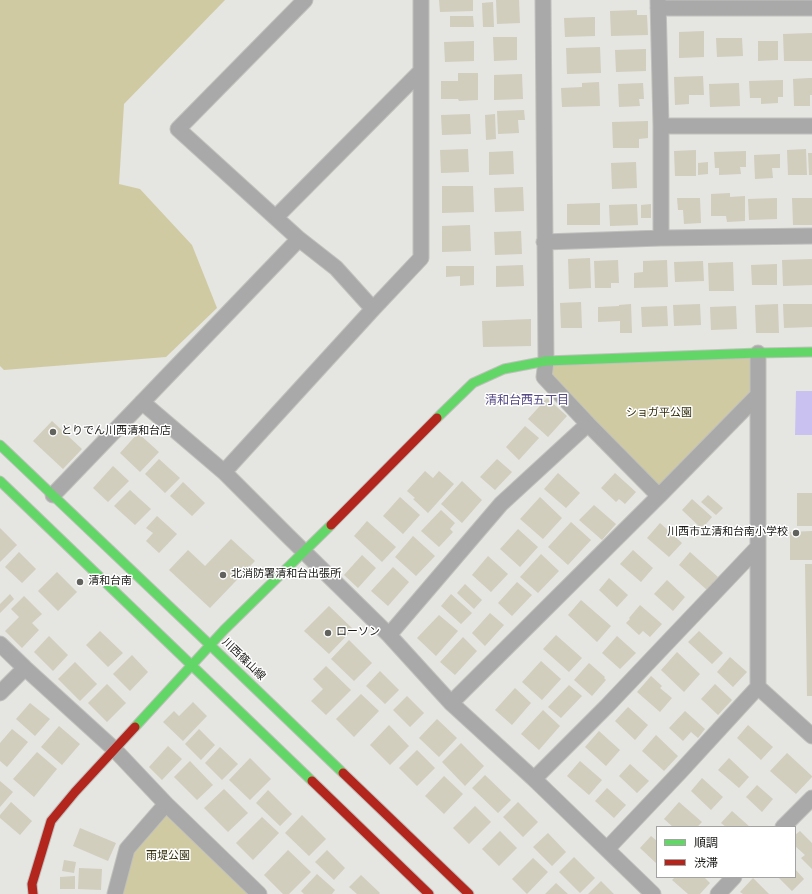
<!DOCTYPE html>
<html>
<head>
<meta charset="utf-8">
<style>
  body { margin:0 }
  #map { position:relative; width:812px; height:894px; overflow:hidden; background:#e5e5e1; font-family:Overpass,"Noto Sans JP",sans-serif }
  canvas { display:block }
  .legend { position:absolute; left:656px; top:826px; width:140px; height:52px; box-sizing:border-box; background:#fff; border:1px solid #a3a3a2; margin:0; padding:5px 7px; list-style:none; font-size:12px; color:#1a1a17 }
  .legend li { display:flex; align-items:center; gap:8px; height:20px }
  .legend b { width:20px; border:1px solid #a3a3a2 }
</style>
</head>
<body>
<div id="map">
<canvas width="812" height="894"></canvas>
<ul class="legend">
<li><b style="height:5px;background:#63d668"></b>順調</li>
<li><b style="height:5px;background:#b3261e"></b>渋滞</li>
</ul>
</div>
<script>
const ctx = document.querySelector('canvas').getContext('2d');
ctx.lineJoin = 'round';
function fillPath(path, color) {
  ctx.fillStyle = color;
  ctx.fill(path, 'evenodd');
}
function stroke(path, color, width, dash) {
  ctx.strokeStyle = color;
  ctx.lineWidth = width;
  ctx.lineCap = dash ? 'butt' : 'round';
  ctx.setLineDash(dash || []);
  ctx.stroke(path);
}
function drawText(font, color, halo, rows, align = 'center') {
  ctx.font = font + ' Overpass,"Noto Sans JP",sans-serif';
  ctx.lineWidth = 3;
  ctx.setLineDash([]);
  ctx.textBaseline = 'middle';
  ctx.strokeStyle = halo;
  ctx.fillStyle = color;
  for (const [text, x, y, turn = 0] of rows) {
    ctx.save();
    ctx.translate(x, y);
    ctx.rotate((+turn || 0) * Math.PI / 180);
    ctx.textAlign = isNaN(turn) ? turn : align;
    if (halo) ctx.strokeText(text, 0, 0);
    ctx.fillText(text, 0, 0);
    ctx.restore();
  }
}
const green = new Path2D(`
  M0 0H225L124 104 119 184 140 189 192 245 217 308 166 357 4 370 0 366Z
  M758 353V395L659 496 544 377 546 361Z
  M166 804 259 894H115L127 849Z`);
const water = new Path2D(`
  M796 391H812V435H795Z`);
const building = new Path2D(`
  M439 0H473V11L440 12Z
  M496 0H519L520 23 497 24Z
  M493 2 494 27H483L482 3Z
  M637 10V15H647L648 35 611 36 610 11Z
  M450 16H473L474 27H450Z
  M595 17V36L565 37 564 18Z
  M704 31V57L679 58V32Z
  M812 33V61H784L783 34Z
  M493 37H517V60L494 61Z
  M716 38H742L743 56 717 57Z
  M474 41V61L445 62 444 42Z
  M758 41H778V60L758 61Z
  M600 47 601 73 567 74 566 48Z
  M646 49V71L616 72 615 50Z
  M458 73H478V100L459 101 458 99H441V81H458Z
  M522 74 523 99 494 100V75Z
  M703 76 704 95H689V104L675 105 674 77Z
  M809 78H812V95H810V106H794L793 79Z
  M783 80V97H778V103L761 104V98H750L749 81Z
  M599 82 600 106 562 107 561 88 582 87V83Z
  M643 83 644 99H639L640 106 619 107 618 84Z
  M739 83 740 106 710 107 709 84Z
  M524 110 525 120H518L519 133 498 134 497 111Z
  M470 114 471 134 442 135 441 115Z
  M495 114 496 139 486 140 485 115Z
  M648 121V138L639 139V148H613L612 122Z
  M468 149 469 172 441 173 440 150Z
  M806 149 807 175H788L787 150Z
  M696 150V176H675L674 151Z
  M513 151 514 174 489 175V152Z
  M746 151V167H740L741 174 719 175V168H715L714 152Z
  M808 153H812V175H809Z
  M780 154V168H772L773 178 755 179 754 155Z
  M636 162 637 188 612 189 611 163Z
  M708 162V174L698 175V163Z
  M442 186H473L474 212 442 213Z
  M523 187 524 211 495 212 494 188Z
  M730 193V197L745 196V221L727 222 726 216H711V194Z
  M677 198H700L701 223 684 224 683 210H678Z
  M777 198V219L749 220 748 199Z
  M792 198H812V225H793Z
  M600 203V225H567V204Z
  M637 204 638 225 610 226 609 205Z
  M651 204V218H641V205Z
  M470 225 471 251 442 252V226Z
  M521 231 522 254 495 255 494 232Z
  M590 258 591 288 569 289 568 259Z
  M812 259V285L783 286 782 260Z
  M618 260 619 283H611V288H595L594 261Z
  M667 260 668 287 634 288V273L643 272V261Z
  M703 261 704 281 675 282 674 262Z
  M733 262 734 291H709L708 263Z
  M777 264V285H752L751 265Z
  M523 265 524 286 496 287V266Z
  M446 266H474V285L460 286V276L446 277Z
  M581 302 582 328H561L560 303Z
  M631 304 632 333H620V321L598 322V307L619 306V305Z
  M700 304 701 325 674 326 673 305Z
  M778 304 779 333H756L755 305Z
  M783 304H812V327L784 328Z
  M667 306 668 326 642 327 641 307Z
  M736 306 737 329 711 330 710 307Z
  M531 319V346L483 347 482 321Z
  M547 398 567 416 548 437 528 419Z
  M52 421 82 449 63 469 33 441Z
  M525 426 539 438 519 460 506 447Z
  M138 433 159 452 140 472 120 453Z
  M159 459 180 478 165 493 145 474Z
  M497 459 512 472 495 490 480 477Z
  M113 466 129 481 108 502 93 488Z
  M425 471 433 478 439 471 454 484 428 513 413 499 415 498 407 491Z
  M558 473 580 493 566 508 544 489Z
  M615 473 636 492 625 504 619 499 616 502 601 488Z
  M462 481 482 500 462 523 441 504Z
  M183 482 205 503 192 516 170 496Z
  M130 490 151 509 135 525 114 506Z
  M797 493H812V526H797Z
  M708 495 723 508 716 515 701 502Z
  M400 497 420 515 403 534 383 516Z
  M540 497 562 518 543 539 520 519Z
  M692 499 712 517 702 529 682 510Z
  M594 505 616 524 602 540 579 520Z
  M441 510 455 523 450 529 453 532 439 547 421 531Z
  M157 516 177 534 159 553 146 541 153 533 146 528Z
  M367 521 396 547 382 562 354 536Z
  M571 522 591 540 568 565 548 547Z
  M660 523 682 543 669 557 647 538Z
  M0 528 17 545 0 562Z
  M518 529 538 547 520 567 500 549Z
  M812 531V560H790V532Z
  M413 536 435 556 416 576 395 557Z
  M231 539 255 561 210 608 169 570 188 550 205 566Z
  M633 550 653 568 641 582 620 564Z
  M19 552 36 569 22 583 5 567Z
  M690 552 718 577 707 590 679 565Z
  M541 554 559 571 538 593 520 577Z
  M362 555 376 568 358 588 344 575Z
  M488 556 508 574 491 592 472 575Z
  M805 564H812V696H807Z
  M393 567 409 582 388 606 371 591Z
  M57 572 77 592 58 611 38 591Z
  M609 578 628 595 617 607 599 590Z
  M667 580 685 597 673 611 654 594Z
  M517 582 532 595 512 616 498 603Z
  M465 584 482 600 474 609 457 593Z
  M10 594 14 599 0 613V604Z
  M451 594 472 613 461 624 441 606Z
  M24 596 42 614 32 623 39 630 22 648 5 631 19 617 11 609Z
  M581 600 611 626 597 642 568 615Z
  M640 605 662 624 650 637 643 631 639 635 626 623 630 619 629 618Z
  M329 606 353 629 329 654 304 631Z
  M490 613 504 625 485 646 472 633Z
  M439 615 458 631 436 656 417 638Z
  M100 631 123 653 108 667 86 645Z
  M699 631 723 653 712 664 688 642Z
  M556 635 582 658 569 672 543 649Z
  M49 636 68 655 53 671 34 652Z
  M617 636 636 653 620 669 602 653Z
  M463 637 477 651 455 675 440 662Z
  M349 640 372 663 354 681 331 659Z
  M677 652 700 674 684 692 661 670Z
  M132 655 148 672 130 691 113 674Z
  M730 657 747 672 733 687 717 672Z
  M541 661 561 679 542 700 522 682Z
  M75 662 97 684 80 701 58 679Z
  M589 663 605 677 604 678 606 680 592 696 574 680Z
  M326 666 351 690 326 715 311 701 323 689 313 679Z
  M380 671 399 690 385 704 366 686Z
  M651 676 662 686 660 688 672 698 660 712 637 692Z
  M107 684 126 703 107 722 88 703Z
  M715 684 732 700 718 715 701 699Z
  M569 685 582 696 561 718 548 707Z
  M515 688 531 703 512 725 495 710Z
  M361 694 379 711 354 737 336 719Z
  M407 696 424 713 410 727 393 710Z
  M193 702 207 716 183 741 163 722 174 711 179 716Z
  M30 703 50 719 35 736 16 719Z
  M628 707 648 725 635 740 615 721Z
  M543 710 560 726 539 750 521 734Z
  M685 711 705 729 698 738 691 732 683 741 669 728Z
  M437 719 457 738 439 757 419 738Z
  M389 725 409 746 390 765 370 745Z
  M748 725 773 747 761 760 737 738Z
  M59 726 80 744 62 765 41 747Z
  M12 729 28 742 7 767 0 761V743Z
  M199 729 215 745 201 760 185 744Z
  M599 731 620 750 606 766 585 747Z
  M656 735 678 756 664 771 642 751Z
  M461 743 484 766 465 786 442 762Z
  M168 746 182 759 162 780 149 767Z
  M220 747 238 764 222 780 205 763Z
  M417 750 435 768 417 786 399 768Z
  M37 752 57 769 34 797 13 779Z
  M787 753 812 776V777L796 794 770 771Z
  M250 758 271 779 250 800 229 780Z
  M729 758 749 777 739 788 718 770Z
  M190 761 213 785 197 800 174 777Z
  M580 761 602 780 589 795 567 776Z
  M630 764 649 781 637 793 619 776Z
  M485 775 511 800 498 813 472 788Z
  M444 776 463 794 444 814 425 796Z
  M702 778 723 797 711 810 691 791Z
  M0 781 13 792 0 807Z
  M757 785 773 799 762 812 746 797Z
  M607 788 626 805 614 818 595 801Z
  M224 789 248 813 228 832 204 808Z
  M268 790 292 814 280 826 256 803Z
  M11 802 32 821 20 835 0 818V815Z
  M518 802 538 822 523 837 503 817Z
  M679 802 702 822 697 827H673L664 819Z
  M475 806 491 822 469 844 453 828Z
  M732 811 750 827H726L721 823Z
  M302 815 326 839 309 856 285 833Z
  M262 817 279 833 253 860 236 843Z
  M80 828 116 843 108 861 73 846Z
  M500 831 517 848 499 866 482 849Z
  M800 831 812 843V869L801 858 805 855 795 846V835Z
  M548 833 566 852 552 866 533 847Z
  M651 836 657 841V864L640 848Z
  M288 850 311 872 289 894H283L264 875Z
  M327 850 345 868 334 880 315 862Z
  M574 857 595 878 580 893 559 872Z
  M533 858 548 872 527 894 512 879Z
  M64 860 76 862 74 873 62 871Z
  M79 868 102 869 101 890 78 889Z
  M795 869 804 879 792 891 778 877H795Z
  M317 874 335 890 332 894H304L301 891Z
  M361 875 380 893 379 894H357L349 887Z
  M75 876V889H60V877Z
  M675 877H704L710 883 700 894H688L672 880Z
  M753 878 769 894H743L740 892Z
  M601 881 614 894H588Z
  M556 883 568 894H545Z`);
const street = new Path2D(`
  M543 0 546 361 544 377 588 424 659 496 758 395
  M658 0 661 126V238
  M658 8H812
  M661 126H812
  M276 217 421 71
  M299 239 336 268 373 309
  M544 242 661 238 812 236
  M758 353V687L812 736
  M142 402 224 472 288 536 389 635 451 703 534 779 653 894
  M224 472 373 309 421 258V0
  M53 495 299 239 178 129 305 0
  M389 635 501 504 588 424
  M0 644 25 668 114 749 166 804 259 894
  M0 693 25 668
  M451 703 659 496
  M534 779 607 706 758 547
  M783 827 812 798
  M607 849 680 772 758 687
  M115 894 127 849 166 804
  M718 894 734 877`);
const fast = new Path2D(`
  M437 418 473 383 504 369 546 361 758 353 812 352
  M0 445 210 645 343 773
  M0 481 312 781
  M135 727 224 630 331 525`);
const jam = new Path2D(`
  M331 525 437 418
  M343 773 469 894
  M312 781 429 894
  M33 894 32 884 51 821 75 792 135 727`);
const markers = [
  [53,432,4,"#61615e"],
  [796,533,4,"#61615e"],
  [223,575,4,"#61615e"],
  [80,582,4,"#61615e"],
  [328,633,4,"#61615e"]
];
const parkNames = [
  ["ショガ平公園",659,414],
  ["雨堤公園",168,857]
];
const poiNames = [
  ["とりでん川西清和台店",61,432],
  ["川西市立清和台南小学校",788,533,"right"],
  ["北消防署清和台出張所",231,575],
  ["清和台南",88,582],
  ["ローソン",336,633]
];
const streetNames = [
  ["川西篠山線",243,660,44]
];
const neighbourhoodNames = [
  ["清和台西五丁目",527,402]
];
fillPath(green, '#d0caa2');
fillPath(water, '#c9c2f1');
fillPath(building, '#d1cebe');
stroke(street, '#c0c0bd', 17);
stroke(fast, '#c0c0bd', 11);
stroke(jam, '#c0c0bd', 11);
stroke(street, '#a9a9a9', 15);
stroke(fast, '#63d668', 9);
stroke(jam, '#b3261e', 9);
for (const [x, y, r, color] of markers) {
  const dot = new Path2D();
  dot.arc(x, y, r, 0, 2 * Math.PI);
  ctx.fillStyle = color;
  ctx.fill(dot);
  stroke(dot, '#fff', 1.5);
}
drawText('11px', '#312c09', '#fff', parkNames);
drawText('11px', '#1a1a17', '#fff', poiNames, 'left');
drawText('11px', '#1a1a17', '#fff', streetNames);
drawText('12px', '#554987', '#fff', neighbourhoodNames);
</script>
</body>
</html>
